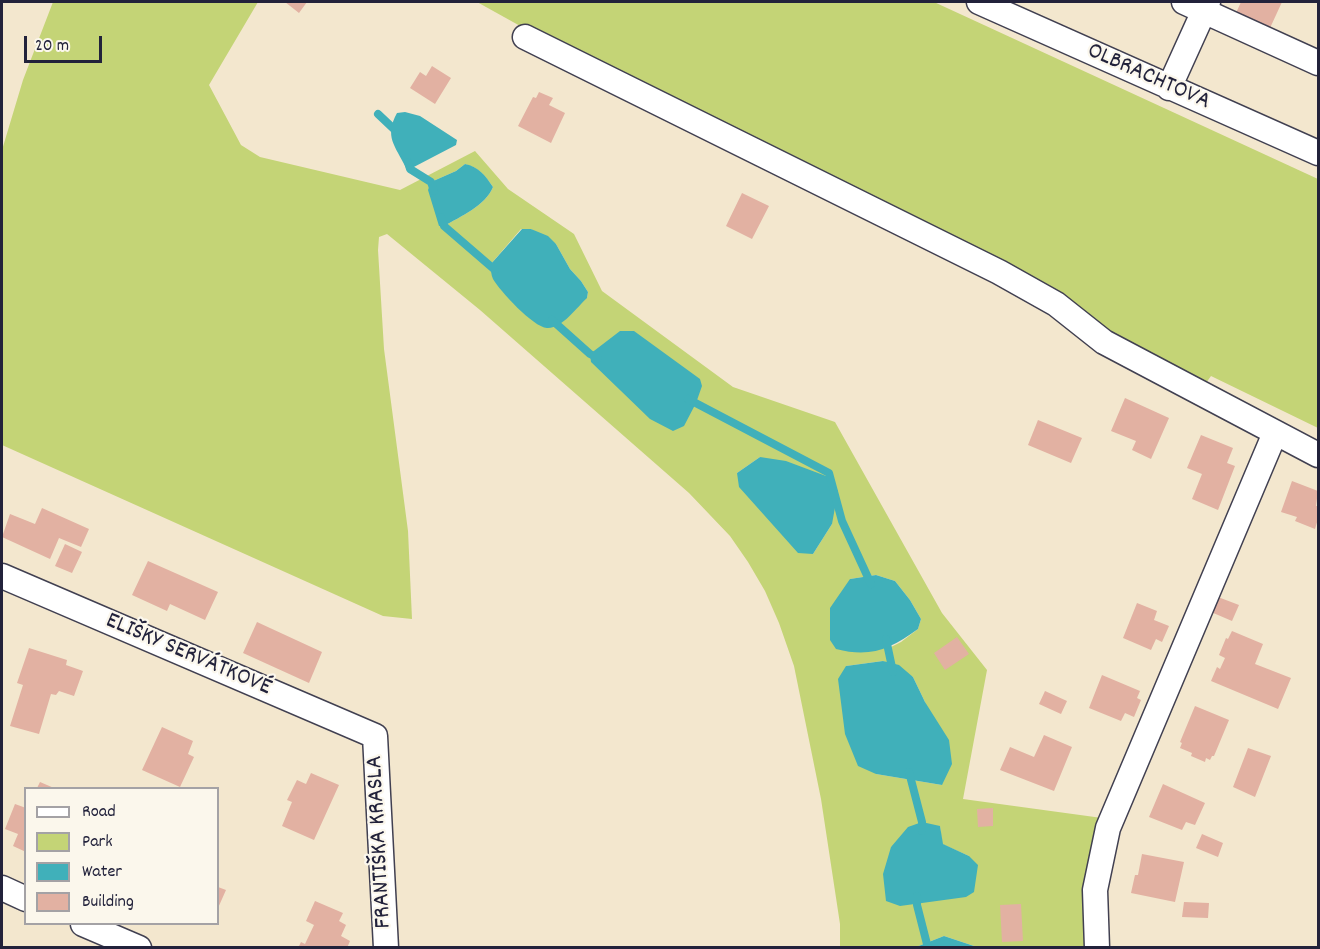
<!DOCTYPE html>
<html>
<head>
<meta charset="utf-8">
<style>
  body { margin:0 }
  #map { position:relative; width:1320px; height:949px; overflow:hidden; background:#f3e7ce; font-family:Dekko,sans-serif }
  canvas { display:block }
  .frame { position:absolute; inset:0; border:3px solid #22223b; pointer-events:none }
  .legend { position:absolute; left:24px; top:787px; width:195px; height:138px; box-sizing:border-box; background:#fbf7ec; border:2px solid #a4a2a5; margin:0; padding:8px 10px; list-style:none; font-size:18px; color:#22223b }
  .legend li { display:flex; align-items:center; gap:12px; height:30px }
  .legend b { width:30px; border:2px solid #a4a2a5 }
  .scale { position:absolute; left:24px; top:36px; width:78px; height:27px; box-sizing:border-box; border:3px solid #22223b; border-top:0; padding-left:8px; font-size:18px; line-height:21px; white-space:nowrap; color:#22223b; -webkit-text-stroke:4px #fbf7ec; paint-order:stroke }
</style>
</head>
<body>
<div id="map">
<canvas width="1320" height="949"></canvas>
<div class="frame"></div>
<ul class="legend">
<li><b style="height:8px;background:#fff"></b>Road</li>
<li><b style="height:16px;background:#c4d476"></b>Park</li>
<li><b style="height:16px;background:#40b0ba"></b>Water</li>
<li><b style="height:16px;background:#e2b1a2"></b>Building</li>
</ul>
<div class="scale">20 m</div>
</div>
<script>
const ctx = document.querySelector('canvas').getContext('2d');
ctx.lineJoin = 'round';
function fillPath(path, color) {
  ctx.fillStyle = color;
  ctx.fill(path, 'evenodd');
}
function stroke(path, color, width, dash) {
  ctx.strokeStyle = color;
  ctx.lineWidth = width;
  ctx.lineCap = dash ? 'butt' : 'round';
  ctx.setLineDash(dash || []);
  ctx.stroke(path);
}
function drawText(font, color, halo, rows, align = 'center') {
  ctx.font = font + ' Dekko,sans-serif';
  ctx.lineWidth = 4.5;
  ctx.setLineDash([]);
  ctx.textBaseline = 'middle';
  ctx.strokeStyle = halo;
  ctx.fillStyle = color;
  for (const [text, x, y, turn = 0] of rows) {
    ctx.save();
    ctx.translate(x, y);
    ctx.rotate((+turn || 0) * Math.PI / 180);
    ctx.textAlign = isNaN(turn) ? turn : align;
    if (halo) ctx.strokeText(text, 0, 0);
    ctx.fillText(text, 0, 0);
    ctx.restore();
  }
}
const green = new Path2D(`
  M53 2H258L209 85 241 145 260 157 400 190 475 151 508 189 574 234 602 291 733 387 835 422 942 613 987 670 963 799 1102 818 1089 947H977L944 936 916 947H840V924L821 799 794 666 779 623 765 591 748 562 730 536 689 493 480 310 387 234 379 237 378 250 384 349 408 531 412 619 383 616 2 445V150L23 80ZM465 164C479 168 485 175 493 187 486 205 460 217 444 226L431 182 456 171ZM521 229H531L556 244 570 269 581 281 588 292 587 298 490 265ZM760 457 832 524 813 554 737 473ZM876 575 895 581 910 600 921 619 918 629 901 642 889 648 850 579ZM883 661 913 677 925 702 942 785 876 774 846 666ZM940 826 942 844 969 856 891 847Z
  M477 2H934L1318 179V428L1211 376 1206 383 1156 356 1142 354 549 42Z`);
const water = new Path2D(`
  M405 112 420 116 457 140 456 145 410 169 406 168C395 145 384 137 397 113Z
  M465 164C479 167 485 175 493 187 486 205 460 217 444 226H439L428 190 431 182 456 171Z
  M522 229H531L548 236 556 244 570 269 581 281 588 292 587 298C577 307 562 329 547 328 533 327 500 291 493 279 491 275 491 269 490 265Z
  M620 331H634L700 379 702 386 696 403 684 426 673 431 650 419 591 362 590 354Z
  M760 457 786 461 826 476 838 491 832 524 813 554 798 553 739 487 737 473Z
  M876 575 895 581 910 600 921 619 918 629C890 649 871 658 836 649L830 640V608L850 579Z
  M883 661 899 665 913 677 925 702 949 740 952 764 942 785 876 774 858 766 845 734 838 679 846 666Z
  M922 822 940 826 943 844 969 856 978 865 974 892 966 897 900 906 886 901 883 874 891 847 908 827Z
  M944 936 977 947H916Z`);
const stream = new Path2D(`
  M378 114 396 131
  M408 162 410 169 431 182 434 191
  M441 217 444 226 495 270
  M552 320 590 354 598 358
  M688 399 829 473 842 521 871 584
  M886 639 893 672
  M909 772 922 822V831
  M917 896V905L928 948`);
const building = new Path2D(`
  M285 2H307L299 13Z
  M1241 2H1282L1270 28 1236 13Z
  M432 66 451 78 435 104 410 88 420 72 426 76Z
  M539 92 553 98 549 105 565 113 551 143 518 126 533 97 536 98Z
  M742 193 769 206 752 239 726 226Z
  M1125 398 1169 418 1151 459 1132 450 1136 441 1111 431Z
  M1038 420 1082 438 1071 463 1028 445Z
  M1201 435 1233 448 1227 463 1235 466 1218 510 1192 499 1202 474 1187 468Z
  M1292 481 1318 491 1316 506H1318V519L1315 529 1295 521 1297 517 1281 512Z
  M42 508 89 529 81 547 59 538 50 559 2 537 10 514 35 524Z
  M65 544 82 552 72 573 55 566Z
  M148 561 218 592 205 620 170 604 167 611 132 595Z
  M1218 597 1239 605 1232 621 1211 612Z
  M1137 603 1157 611 1154 620 1169 626 1162 642 1156 639 1151 650 1123 638Z
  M257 622 322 652 309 683 243 653Z
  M1232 631 1263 644 1255 664 1291 678 1278 709 1211 681 1217 667 1220 669 1225 658 1219 655 1226 638 1228 639Z
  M957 637 969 654 945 670 934 653Z
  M29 648 67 660 66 665 83 671 74 696 59 691 56 695 51 694 39 734 10 726 23 685 17 683Z
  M1102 675 1140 691 1137 698 1141 700 1134 717 1125 713 1121 721 1089 708Z
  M1045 691 1067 701 1061 714 1039 704Z
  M1195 706 1229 720 1214 756H1212L1210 760 1206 758 1205 762 1191 756 1192 753 1180 748 1182 743 1180 742Z
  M162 727 193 741 188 754 194 757 180 787 142 770Z
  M1044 735 1072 747 1054 791 1000 770 1010 747 1034 757Z
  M1248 748 1271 756 1255 797 1233 787Z
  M311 773 339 785 314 840 282 826 292 802 287 800 297 780 306 784Z
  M40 782 54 788H37Z
  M1163 784 1205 803 1195 825 1186 822 1182 830 1149 817Z
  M15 804 26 808V852L13 846 18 834 5 829Z
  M993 808V826L978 827 977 809Z
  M1202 834 1223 843 1218 857 1196 848Z
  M1142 854 1184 862 1175 902 1131 893 1135 875H1138Z
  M218 887 226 890 218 908Z
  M315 901 343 913 339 921 346 925 341 936 350 941 347 948H298L301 942 305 944 314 925 306 921Z
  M1184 902 1209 903 1208 918 1182 917Z
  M1021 904 1023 941 1002 942 1000 905Z`);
const minor = new Path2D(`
  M979 2 1318 153
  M1184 2 1318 63
  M525 37 999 272 1056 304 1104 342 1318 455
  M1169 88 1208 2
  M2 576 375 736 386 948
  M2 888 26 899
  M83 924 139 948
  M1097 948 1095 890 1108 828 1275 433`);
const streetNames = [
  ["OLBRACHTOVA",1148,78,24],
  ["ELIŠKY SERVÁTKOVÉ",188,656,23],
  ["FRANTIŠKA KRASLA",381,842,-93]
];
fillPath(green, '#c4d476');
fillPath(water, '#40b0ba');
stroke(stream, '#40b0ba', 8);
fillPath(building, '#e2b1a2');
stroke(minor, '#414051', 27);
stroke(minor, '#fff', 24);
drawText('24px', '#22223b', '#fbf7ec', streetNames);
</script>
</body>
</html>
